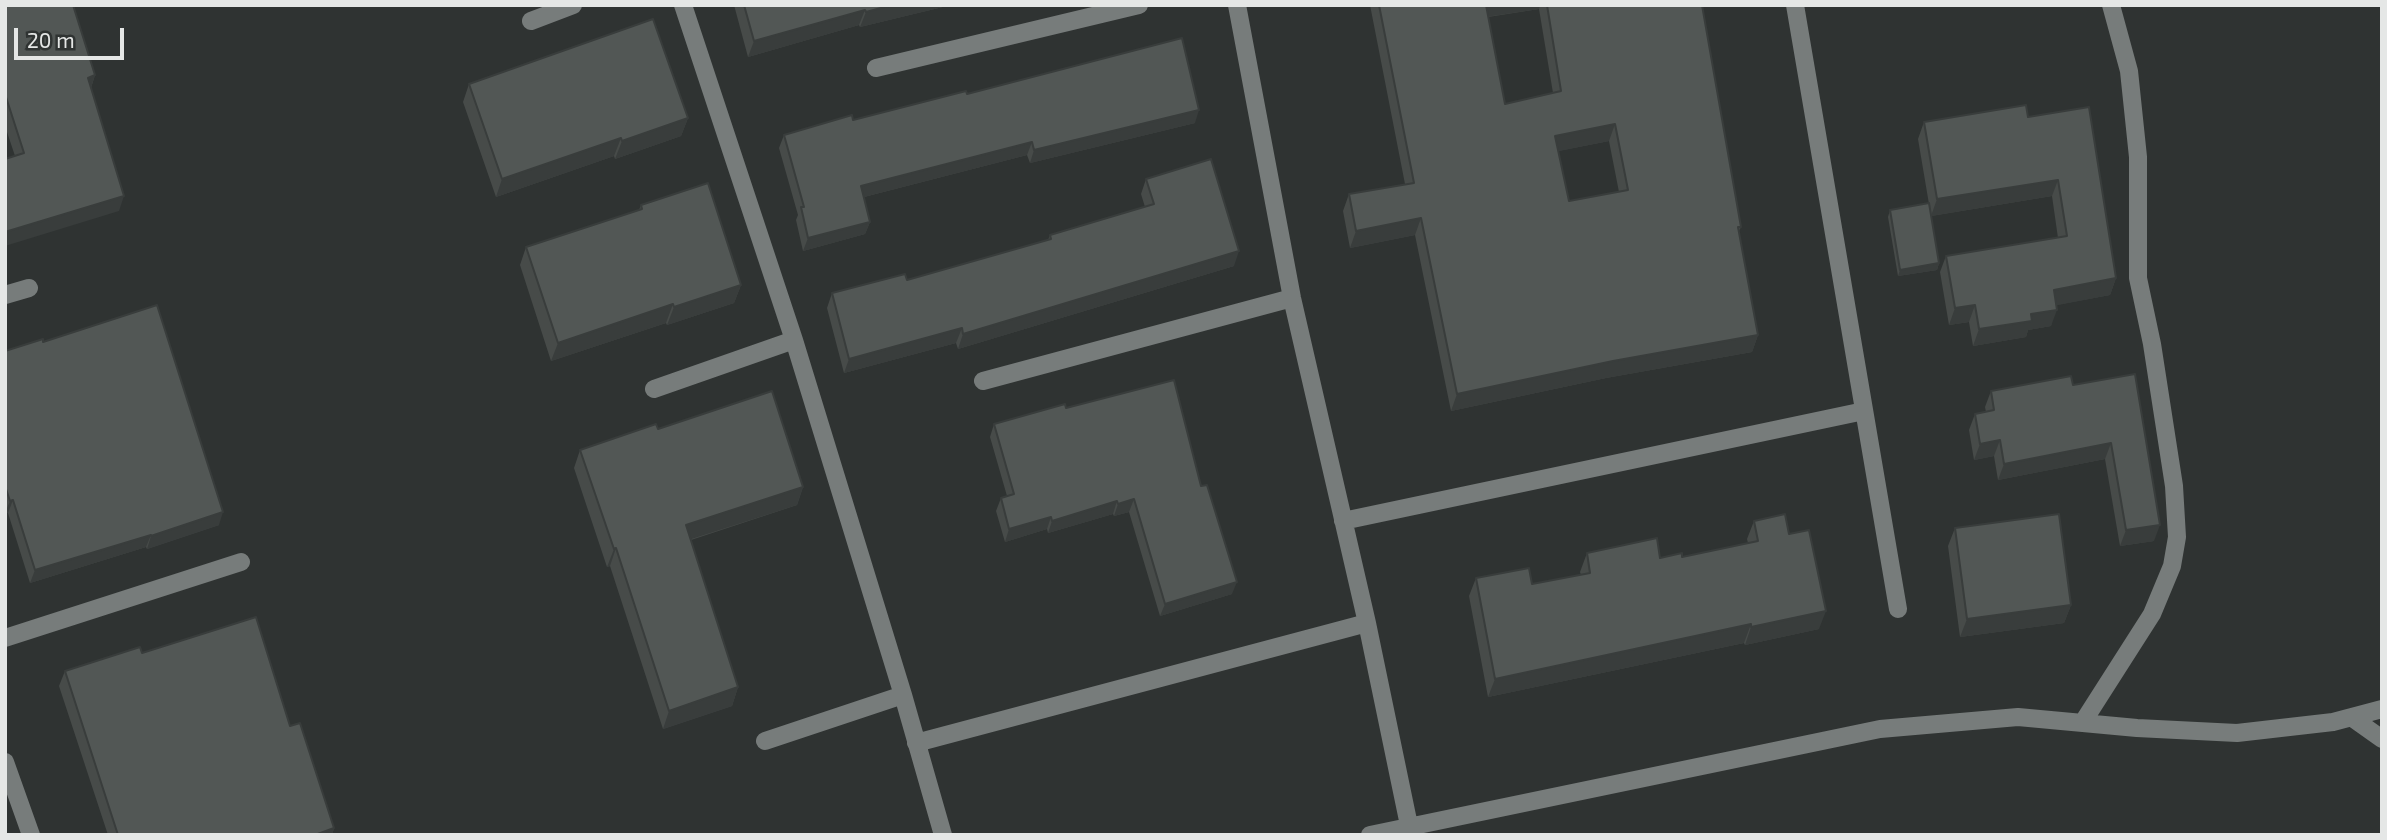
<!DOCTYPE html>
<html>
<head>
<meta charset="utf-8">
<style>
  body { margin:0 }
  #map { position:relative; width:2387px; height:840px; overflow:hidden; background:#2f3332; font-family:"Exo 2",sans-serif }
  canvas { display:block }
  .frame { position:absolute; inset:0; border:7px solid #e5e7e6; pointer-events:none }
  .scale { position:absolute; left:14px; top:28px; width:110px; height:32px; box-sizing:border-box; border:4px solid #e5e7e6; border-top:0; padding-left:9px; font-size:21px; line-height:24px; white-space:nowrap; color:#e5e7e6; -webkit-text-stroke:5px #2f3332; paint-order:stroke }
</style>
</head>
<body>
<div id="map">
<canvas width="2387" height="840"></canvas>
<div class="frame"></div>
<div class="scale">20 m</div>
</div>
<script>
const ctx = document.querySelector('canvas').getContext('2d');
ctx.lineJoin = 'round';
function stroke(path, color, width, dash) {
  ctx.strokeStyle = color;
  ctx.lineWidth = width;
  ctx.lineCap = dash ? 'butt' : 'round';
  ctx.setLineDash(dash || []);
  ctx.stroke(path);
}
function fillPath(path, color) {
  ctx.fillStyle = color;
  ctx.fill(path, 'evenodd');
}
const minor = new Path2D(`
  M683 5 794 340 903 695 943 835
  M1237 5 1292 298 1367 623 1411 835
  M1795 5 1898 609
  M531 21 573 5
  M876 68 1139 5
  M5 295 29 288
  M983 381 1292 298
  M654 389 794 340
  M1343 521 1864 411
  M5 638 241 562
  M2351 717 2382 739
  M2083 722 2152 614 2172 566 2177 537 2174 486 2152 344 2138 278V157L2129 71 2111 5
  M765 741 903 695
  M916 743 1367 623
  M5 762 31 835
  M1370 835 1880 729 2018 717 2137 728 2237 733 2333 722 2382 709`);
const wall = new Path2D(`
  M5 5 95 75 91 88 119 211 15 156 5 126Z
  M734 5H951L860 27 859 25 748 57Z
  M1370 5H1702L1741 227 1739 231 1758 335 1752 352 1606 378 1451 411 1415 235 1350 248 1343 211 1349 194 1405 184ZM1539 9 1553 93 1505 104 1488 17ZM1609 141 1619 192 1569 201 1558 151Z
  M469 84 688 118 681 136 615 159 614 156 496 197 463 102Z
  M967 94 1195 123 1030 163 1027 155 864 197 870 222 865 234 803 251 796 220 798 215 779 148 784 135Z
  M2028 117 2116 278 2110 295 2056 305 2051 326 2028 330 2026 337 1973 346 1969 322 1949 325 1940 272 1946 256 2058 238 2052 196 1931 216 1918 139 1924 122Z
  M1146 179 1234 266 958 349 956 343 844 373 827 308 832 293 907 280 1048 240 1050 235 1145 207 1141 194Z
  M641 205 741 285 734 303 667 325 666 323 551 361 520 265 526 247 639 210Z
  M1890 210 1939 263 1937 270 1898 276 1888 217Z
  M43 342 219 525 147 549 146 547 30 583 8 513H5V351Z
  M2135 374 2154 541 2120 546 2105 459 1998 480 1994 456 1974 460 1969 430 1975 414 1986 412 1985 407 1991 391 2073 385Z
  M1066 408 1201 486 1232 594 1160 616 1129 512 1114 516 1113 514 1048 533 1047 529 1005 542 996 511 1001 498 1007 496 990 437 994 424Z
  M658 429 803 487 797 505 691 540 738 687 732 706 663 729 610 566 607 567 574 468 580 450Z
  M1754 521 1789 534 1819 629 1745 645 1744 643 1488 697 1469 596 1476 578 1532 584 1581 575 1580 572 1587 553 1660 558 1682 557 1748 543 1747 539Z
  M1955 528 2071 605 2064 623 1960 637 1948 546Z
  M142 653 290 726 334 828 332 835H108L59 686 65 671Z`);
const shadedWall = new Path2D(`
  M892 5H951L860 27 866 12Z
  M1484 5H1540L1539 9 1479 18Z
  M865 10 859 25 748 57 754 41Z
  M95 75 90 90 88 78Z
  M1199 110 1195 123 1030 163 1034 150Z
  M688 118 681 136 615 159 622 141Z
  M1615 124 1609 141 1549 153 1555 136Z
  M621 138 614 156 496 197 502 179Z
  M1032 142 1027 155 856 199 861 186Z
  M2058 180 2052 196 1931 216 1937 199Z
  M124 196 119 211 5 246V232Z
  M1421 218 1415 235 1350 248 1356 231Z
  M870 222 865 234 803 251 808 238Z
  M1239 251 1234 266 958 349 963 334Z
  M1939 263 1937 270 1898 276 1900 270Z
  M2116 278 2110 295 2048 307 2054 290Z
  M741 285 734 303 667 325 674 307Z
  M673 304 666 323 551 361 558 343Z
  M1975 305 1969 322 1949 325 1955 308Z
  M2057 310 2051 326 2028 330 2026 337 1973 346 1979 329 2031 314Z
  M962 328 956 343 844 373 849 359Z
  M1758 335 1752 352 1606 378 1451 411 1457 394 1613 361Z
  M2000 440 1994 456 1974 460 1980 444Z
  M2111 443 2105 459 1998 480 2004 464Z
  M803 487 797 505 679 543 686 525Z
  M1134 499 1129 512 1114 516 1118 504Z
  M13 500 8 513H5L10 501Z
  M1117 501 1113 514 1048 533 1052 521Z
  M223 512 219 525 147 549 151 536Z
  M1051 517 1047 529 1005 542 1009 529Z
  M2160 525 2154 541 2120 546 2126 530Z
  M151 535 146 547 30 583 35 570Z
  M616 548 610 566 607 567 614 549Z
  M1237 582 1232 594 1160 616 1165 604Z
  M2071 605 2064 623 1960 637 1967 619Z
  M1826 611 1819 629 1745 645 1751 627Z
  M1751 624 1744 643 1488 697 1495 679Z
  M738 687 732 706 663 729 669 711Z
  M334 828 332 835H315Z`);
const building = new Path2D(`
  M5 5H73L95 75 88 78 124 196 5 232V159L24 153 5 94Z
  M744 5H892L866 12 865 10 754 41Z
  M1379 5H1486L1505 104 1561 91 1547 5H1702L1741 227H1738L1758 335 1613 361 1457 394 1421 218 1356 231 1349 194 1414 183ZM1615 124 1628 190 1569 201 1555 136Z
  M653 19 688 118 622 141 621 138 502 179 469 84Z
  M1182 38 1199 110 1034 150 1032 142 861 186 870 222 808 238 801 207H804L784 135 852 115 853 120 966 91 967 94Z
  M2026 105 2028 117 2089 107 2116 278 2054 290 2057 310 2031 314 2032 321 1979 329 1975 305 1955 308 1946 256 2067 236 2058 180 1937 199 1924 122Z
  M1211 159 1239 251 963 334 962 328 849 359 832 293 905 274 907 280 1051 239 1050 235 1154 204 1146 179Z
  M708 183 741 285 674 307 673 304 558 343 526 247 642 209 641 205Z
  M1929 203 1939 263 1900 270 1890 210Z
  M157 305 223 512 151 536V535L35 570 13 500 10 501 5 486V351L43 339V342Z
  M2135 374 2160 525 2126 530 2111 443 2004 464 2000 440 1980 444 1975 414 1994 410 1991 391 2071 376 2073 385Z
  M1174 380 1201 486 1207 485 1237 582 1165 604 1134 499 1118 504 1117 501 1052 521 1051 517 1009 529 1001 498 1014 494 994 424 1065 404 1066 408Z
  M772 391 803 487 686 525 738 687 669 711 616 548 614 549 580 450 656 424 658 429Z
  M1785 514 1789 534 1809 530 1826 611 1751 627V624L1495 679 1476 578 1529 568 1532 584 1590 573 1587 553 1657 538 1660 558 1682 553V557L1758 541 1754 521Z
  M2059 514 2071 605 1967 619 1955 528Z
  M256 617 290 726 300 723 334 828 315 835H118L65 671 140 647 142 653Z`);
stroke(minor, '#777c7b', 18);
fillPath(wall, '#474b49');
fillPath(shadedWall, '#393d3c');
fillPath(building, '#525755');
stroke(building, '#393d3c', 2);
</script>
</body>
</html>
